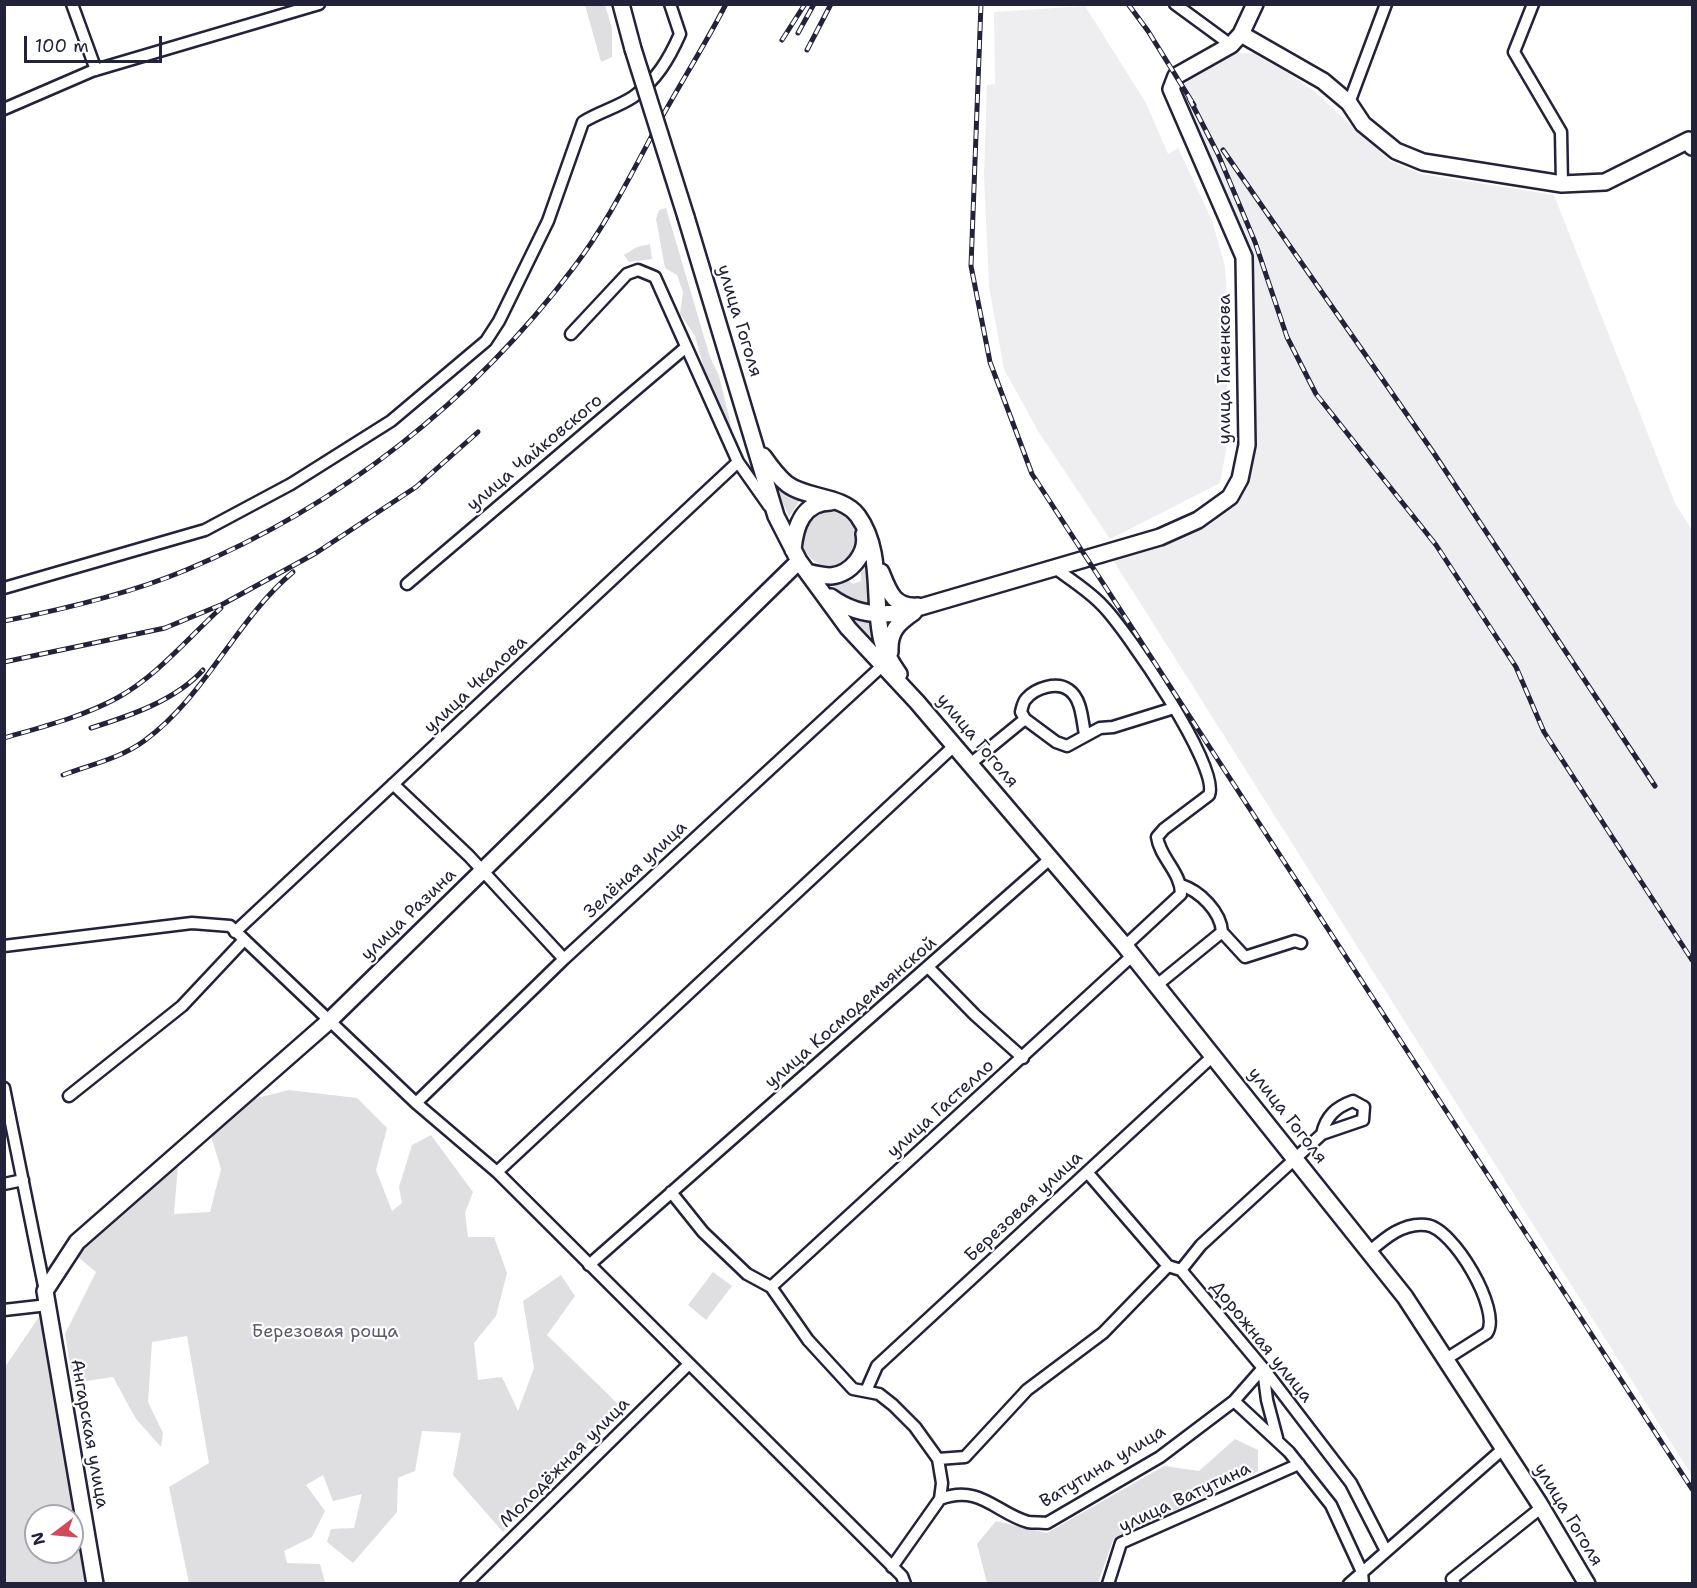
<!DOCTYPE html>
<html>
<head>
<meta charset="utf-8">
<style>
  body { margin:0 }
  #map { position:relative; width:1697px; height:1588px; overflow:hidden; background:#fff; font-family:"Shantell Sans",sans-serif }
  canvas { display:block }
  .frame { position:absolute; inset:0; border:6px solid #22223b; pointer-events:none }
  .north { position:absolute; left:24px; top:1504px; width:60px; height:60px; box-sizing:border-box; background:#fff; border:2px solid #a7a7b1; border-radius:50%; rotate:254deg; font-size:16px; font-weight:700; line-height:24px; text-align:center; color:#22223b }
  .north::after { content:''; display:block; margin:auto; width:21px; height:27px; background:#d1495b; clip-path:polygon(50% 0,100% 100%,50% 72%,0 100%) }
  .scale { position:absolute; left:24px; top:36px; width:138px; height:27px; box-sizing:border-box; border:3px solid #22223b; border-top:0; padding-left:8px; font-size:18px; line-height:21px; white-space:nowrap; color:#22223b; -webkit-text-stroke:4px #fff; paint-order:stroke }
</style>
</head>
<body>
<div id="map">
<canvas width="1697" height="1588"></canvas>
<div class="frame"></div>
<div class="north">N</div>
<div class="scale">100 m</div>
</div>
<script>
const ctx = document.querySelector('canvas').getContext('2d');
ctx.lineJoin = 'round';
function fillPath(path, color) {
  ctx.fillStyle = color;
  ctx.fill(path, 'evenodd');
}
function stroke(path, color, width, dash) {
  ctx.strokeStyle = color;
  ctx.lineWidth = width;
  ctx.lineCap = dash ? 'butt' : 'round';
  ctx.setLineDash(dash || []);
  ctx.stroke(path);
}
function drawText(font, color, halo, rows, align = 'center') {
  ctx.font = font + ' "Shantell Sans",sans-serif';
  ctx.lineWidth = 4.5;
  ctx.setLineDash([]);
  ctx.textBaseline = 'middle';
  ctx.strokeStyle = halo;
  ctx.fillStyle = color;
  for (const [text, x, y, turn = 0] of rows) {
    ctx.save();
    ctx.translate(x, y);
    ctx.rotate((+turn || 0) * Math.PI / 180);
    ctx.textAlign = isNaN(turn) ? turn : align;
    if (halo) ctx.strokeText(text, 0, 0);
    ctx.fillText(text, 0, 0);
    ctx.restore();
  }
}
const built = new Path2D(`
  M1085 6 1146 103 1168 154 1178 148 1212 220 1225 267 1227 299V445L1220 483 1110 539 1038 431 1004 369 989 287 984 175 987 85 995 84 994 12Z
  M1236 53 1260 54 1314 91 1390 161 1421 174 1554 195 1675 503 1692 530V1476L1113 560 1203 525 1237 502 1248 485 1255 447 1252 254 1180 93 1185 78Z`);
const green = new Path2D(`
  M585 5H605L612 28V57L601 62Z
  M666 208 710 357 719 376 731 425 729 427 707 380 695 336 680 314 683 292 677 275 665 268 656 219 659 210Z
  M650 244 652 259 629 262 624 255 637 247Z
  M772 478 802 497 789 517Z
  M802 538a28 28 0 1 1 56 0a28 28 0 1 1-56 0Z
  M869 563 874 596 870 607 854 603 832 585 848 580 853 584 861 581V572Z
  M846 613 872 621 873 645Z
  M289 1090 357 1098 387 1128 376 1170 392 1211 402 1203 399 1187 412 1145 431 1135 473 1192 465 1213 468 1237H494L507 1273 496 1316 474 1343 478 1380 502 1377 518 1411 534 1368 523 1301 561 1275 575 1296 547 1335 621 1407 503 1532 453 1475 461 1433 422 1431 415 1471 398 1478 397 1512 353 1563 327 1542 331 1529 354 1528 362 1494 333 1501 323 1475 306 1485 325 1511 312 1537 284 1551 287 1563 320 1564 325 1582 189 1583 169 1487 209 1463 187 1336 152 1342 148 1402 163 1433 161 1447 136 1419 113 1377 73 1383 65 1334 96 1272 78 1257 85 1245 178 1165 174 1214 210 1212 221 1169 211 1136 249 1100Z
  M713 1272 732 1286 706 1320 688 1305Z
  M41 1314 89 1583 5 1584V1367ZM36 1516H72V1552H36Z
  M1235 1439 1258 1450V1471L1113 1540 1098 1583H987L977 1544 996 1521 1047 1533 1164 1466 1199 1471Z`);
const street = new Path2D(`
  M72 4 96 70
  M1175 4 1231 45
  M1533 4 1514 52 1561 132 1562 184
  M1349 103 1386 4
  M4 109 92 71 319 4
  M571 334 627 274 638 270 655 277 738 462 769 506
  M1055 568C1071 580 1089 591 1102 605 1126 629 1221 768 1209 795L1164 829 1157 837C1160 858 1181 872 1181 894L1125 946
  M407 584 685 348
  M4 588 205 530 291 484 391 421 486 341 499 321 548 221 583 122C599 112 618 107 633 97 656 81 669 59 680 34L670 4
  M1025 719 1021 712C1022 708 1023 702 1026 699 1035 688 1057 681 1069 690 1082 699 1082 721 1085 734
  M970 764 1025 719 1056 742 1067 746 1100 728 1113 727 1174 708
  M393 784 469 856 564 959
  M1181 885C1200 891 1221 912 1222 932
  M235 932 738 462
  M4 946 192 923 230 926 416 1103 497 1172 902 1576 905 1584
  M929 968 975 1015 1023 1058
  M1157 985 1222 932 1245 957 1295 941 1301 943
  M4 1088 45 1291
  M69 1096 182 1006 244 940
  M416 1103 564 959 882 666
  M497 1172 954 746
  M1087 1172 1168 1266 1181 1270 1263 1368 1351 1483 1386 1551
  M4 1184 23 1180
  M671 1192 703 1232 747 1274 771 1287 808 1340 853 1389 879 1394 893 1405 915 1427 938 1459
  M1369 1252C1384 1239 1403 1222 1426 1225 1453 1227 1502 1311 1487 1333L1446 1359
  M589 1265 1051 858
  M1181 1270 1201 1245 1322 1134 1363 1120 1364 1107 1353 1101C1336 1107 1326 1116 1322 1134
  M771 1287 1133 955
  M4 1310 48 1305
  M1263 1369 1267 1400 1277 1438
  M866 1391 877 1366 1214 1055
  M1234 1401 1289 1452 1331 1505 1362 1572 1363 1584
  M938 1459 965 1457 1027 1390 1103 1333 1168 1266
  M940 1499C980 1484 996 1513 1028 1522 1034 1523 1041 1522 1047 1523L1160 1457 1234 1401 1263 1368
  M892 1567 940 1499 942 1483 938 1459
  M466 1584 688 1365
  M1108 1584 1121 1543 1299 1464
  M1349 1584 1504 1448
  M1455 1584 1452 1579 1542 1507`);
const secondary = new Path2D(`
  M621 4 633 49
  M1241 34 1323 81 1349 103 1363 124 1396 151 1423 162 1562 184 1605 182 1689 140 1692 147
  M686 217 776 516 799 561 848 628 917 702 1125 946 1405 1297 1539 1503 1587 1584
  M763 456C770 466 777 476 787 484 807 499 843 495 858 516 884 552 872 601 882 641 885 653 892 664 899 674
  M793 550C795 526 803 502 831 502
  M807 572C815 574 823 576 831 576 851 574 868 553 864 534
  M881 572C889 592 894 608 918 606
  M831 597C854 614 880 617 907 611L1160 537 1198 520 1230 497 1240 479 1247 445 1244 257 1171 89 1176 76 1231 45 1241 34 1255 4
  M890 652C889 631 898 623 914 612
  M95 1584 45 1291 77 1242 328 1022 799 561`);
const rail = new Path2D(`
  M981 4 971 266 990 362 1032 474 1692 1489
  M1128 4 1148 31 1194 105
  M798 33 814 4
  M782 40 805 4
  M807 50 831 4
  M1189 98 1218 154 1255 242 1287 337 1316 394 1436 545 1516 667 1544 732 1692 960
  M1223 150 1433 452 1655 786
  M4 621C65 609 129 594 186 570 340 506 474 400 574 267 609 221 634 168 662 117 683 79 706 43 726 4
  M4 662 165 628 223 604 316 553 416 487 478 432
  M91 728C129 716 175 701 203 670
  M4 738C42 727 82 717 117 698 156 677 188 638 221 608
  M63 775C90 765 121 758 144 741 206 696 235 621 293 572`);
const secondaryBridge = new Path2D(`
  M633 49 686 217`);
const streetNames = [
  ["улица Гоголя",739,321,73],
  ["улица Ганенкова",1225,369,-90],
  ["улица Чайковского",535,453,-40],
  ["улица Чкалова",476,685,-43],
  ["улица Гоголя",977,741,50],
  ["Зелёная улица",636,870,-43],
  ["улица Разина",409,915,-44],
  ["улица Космодемьянской",851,1013,-41],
  ["улица Гастелло",941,1109,-42],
  ["улица Гоголя",1287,1116,52],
  ["Березовая улица",1024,1207,-43],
  ["Дорожная улица",1261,1342,51],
  ["Ангарская улица",89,1434,80],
  ["Молодёжная улица",565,1463,-45],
  ["Ватутина улица",1103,1467,-31],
  ["улица Ватутина",1185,1498,-25],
  ["улица Гоголя",1568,1515,59]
];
const parkNames = [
  ["Березовая роща",325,1332]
];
fillPath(built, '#eeeef1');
fillPath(green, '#dfdfe2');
stroke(street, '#22223b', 15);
stroke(secondary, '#22223b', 20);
stroke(street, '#fff', 10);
stroke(secondary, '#fff', 15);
stroke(rail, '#22223b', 5);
stroke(rail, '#fff', 3, [9]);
stroke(secondaryBridge, '#22223b', 20, []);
stroke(secondaryBridge, '#fff', 15);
drawText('18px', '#22223b', '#fff', streetNames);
drawText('18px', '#5b5b6d', '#fff', parkNames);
</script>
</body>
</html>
